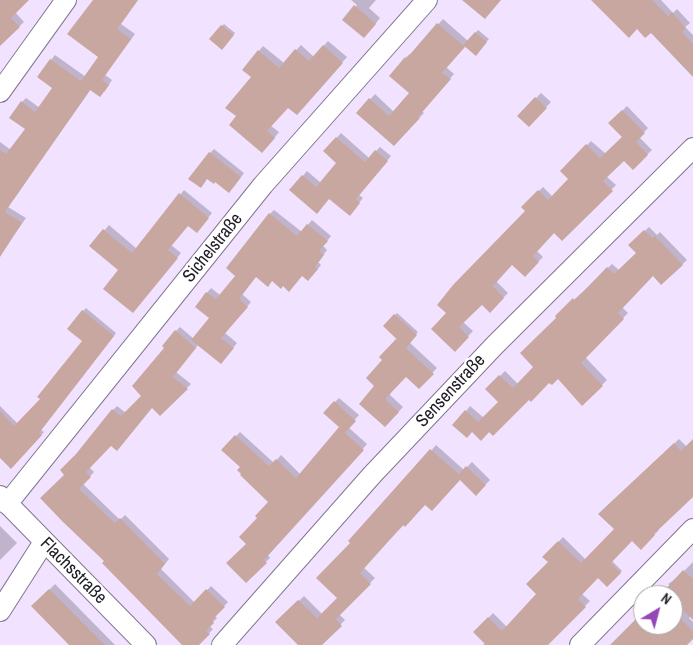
<!DOCTYPE html>
<html>
<head>
<meta charset="utf-8">
<style>
  body { margin:0 }
  #map { position:relative; width:693px; height:645px; overflow:hidden; background:#f1e2ff; font-family:"Archivo Narrow",sans-serif }
  canvas { display:block }
  .north { position:absolute; left:633px; top:585px; width:50px; height:50px; box-sizing:border-box; background:#fff; border:1px solid #a6a4a8; border-radius:50%; rotate:37deg; font-size:14px; font-weight:700; line-height:20px; text-align:center; color:#211c26 }
  .north::after { content:''; display:block; margin:auto; width:18px; height:22px; background:#9647b7; clip-path:polygon(50% 0,100% 100%,50% 72%,0 100%) }
</style>
</head>
<body>
<div id="map">
<canvas width="693" height="645"></canvas>
<div class="north">N</div>
</div>
<script>
const ctx = document.querySelector('canvas').getContext('2d');
ctx.lineJoin = 'round';
function fillPath(path, color) {
  ctx.fillStyle = color;
  ctx.fill(path, 'evenodd');
}
function stroke(path, color, width, dash) {
  ctx.strokeStyle = color;
  ctx.lineWidth = width;
  ctx.lineCap = dash ? 'butt' : 'round';
  ctx.setLineDash(dash || []);
  ctx.stroke(path);
}
function drawText(font, color, halo, rows, align = 'center') {
  ctx.font = font + ' "Archivo Narrow",sans-serif';
  ctx.lineWidth = 4.5;
  ctx.setLineDash([]);
  ctx.textBaseline = 'middle';
  ctx.strokeStyle = halo;
  ctx.fillStyle = color;
  for (const [text, x, y, turn = 0] of rows) {
    ctx.save();
    ctx.translate(x, y);
    ctx.rotate((+turn || 0) * Math.PI / 180);
    ctx.textAlign = isNaN(turn) ? turn : align;
    if (halo) ctx.strokeText(text, 0, 0);
    ctx.fillText(text, 0, 0);
    ctx.restore();
  }
}
const shadow = new Path2D(`
  M0 0H27L15 12 24 22 5 40 0 35Z
  M93 0H138L121 24 135 34 105 75 112 80 105 91 100 95 91 89 8 207 26 218 7 245 0 241V142L11 150 27 128 22 102 26 98 40 108 54 88 51 60 55 55 86 77 100 56Z
  M351 0H376L369 8 380 18 369 32 344 19 357 5Z
  M605 0H661L673 13 677 9 690 23 685 27 693 35V71L651 31 637 27Z
  M443 19 468 41 478 30 489 39 476 54 465 45 446 67 454 74 422 111 424 113 394 145 358 113 375 94 394 112 410 93 405 58 410 54 411 55Z
  M224 24 235 33 224 46 222 26Z
  M328 41 347 57 302 109 289 106 271 126 279 132 267 147 237 116 252 77 259 51 263 46 284 63 301 45 314 57Z
  M541 93 551 102 529 125 519 116Z
  M627 106 648 128 639 137 652 150 633 168 624 159 606 176 616 185 562 239 555 232 537 251 543 257 525 275 513 263 496 281 508 293 490 311 482 303 463 322 473 331 455 350 448 313 527 211 523 207 543 187 553 197 570 179 562 171 591 141 606 154 623 137 610 123Z
  M341 133 369 158 380 147 391 156 359 195 363 198 353 210 330 198 291 190 307 171 321 183 338 163 325 151Z
  M214 149 244 173 233 188 215 181 210 153Z
  M184 190 212 213 201 227 188 225 171 245 181 253 137 307 120 270 91 246 109 225 137 249Z
  M274 210 302 232 312 220 331 236 323 246 327 250 318 262 321 265 312 276 302 275 283 285 273 280 256 276 242 294 251 302 225 333 237 343 225 358 199 344 176 372 191 384 160 414 152 406 111 444 89 467 94 472 83 484 120 520 125 515 169 559 161 569 195 603 211 586 228 602 215 616 217 618 209 626 213 629 199 644 184 645 106 561 66 475 78 454 113 410 117 406 126 413 143 396 166 348 176 331 180 327 194 339 211 318 196 306 211 288 220 295 237 276 270 214Z
  M649 227 657 235 660 232 687 260 661 284 653 275 622 307 628 313 585 357 607 380 582 405 558 377 549 381 481 439 466 411 470 406 484 418 500 402 487 389 505 371 518 384 535 367 558 318 557 316 612 264 619 270 638 253 630 245Z
  M86 308 116 333 41 430 44 432 11 467 0 456V406L18 424 42 399 84 341 83 311Z
  M397 313 418 332 409 342 437 368 419 387 406 375 391 392 390 395 403 407 390 421 376 386 384 360 380 357 398 338 384 326Z
  M339 398 359 415 348 427 367 444 268 555 270 558 246 581 248 544 259 518 270 502 242 467 223 450 240 432 274 463 281 455 300 474 341 427 335 402Z
  M679 439 687 447 693 441V494L657 529 659 530 641 548 632 540 616 529 600 514Z
  M436 445 464 470 472 462 490 480 476 494 460 478 425 503 363 567 375 578 339 614 345 620 320 645H300L277 622 304 596 322 614 339 598 352 543Z
  M0 526 17 543 0 560Z
  M563 537 586 560 598 547 622 571 607 585 598 577 582 594 590 601 546 645H483L485 643 475 632 493 613 507 627 538 594 549 562 544 557Z
  M693 562V613L689 618 693 622V636L684 645H612L643 613V625H673V595H668L674 589 668 584 678 577Z
  M55 584 115 645H71L33 606Z`);
const building = new Path2D(`
  M0 0H29L11 18 20 27 0 46Z
  M93 0H138L117 29 131 39 102 80 109 85 100 97 90 90 5 212 22 223 0 257V150L6 154 25 129 9 118 21 101 35 112 52 88 37 77 50 59 81 81 98 57 67 34Z
  M462 0H501L485 19Z
  M591 0H652L668 16 672 12 686 28 682 32 693 44V77L651 33 645 38 637 29 629 38Z
  M354 5 376 24 364 38 342 20Z
  M437 23 465 47 442 73 451 79 418 117 420 118 394 146 356 113 369 98 389 116 409 93 389 76 405 57 406 59Z
  M221 25 234 35 222 50 209 39Z
  M475 32 487 42 476 56 463 45Z
  M323 45 343 63 297 115 288 108 267 131 275 138 262 153 229 125 236 116 225 108 251 77 242 70 258 50 279 68 295 49 309 61Z
  M535 97 547 108 529 127 517 116Z
  M622 110 645 133 636 142 648 155 633 170 624 161 603 181 613 191 562 241 554 233 533 256 539 262 525 277 512 265 493 286 504 298 490 313 482 305 459 327 469 337 455 352 431 329 446 313 437 305 453 285 525 211 521 207 538 190 548 200 568 179 560 171 586 144 600 158 622 137 608 123Z
  M336 137 365 162 375 150 388 161 356 199 360 203 350 216 329 199 317 214 289 190 302 175 316 187 336 163 323 151Z
  M209 152 241 177 229 193 215 182 214 184 207 179 201 188 188 179Z
  M179 193 209 218 197 233 188 226 168 250 178 258 133 313 103 289 118 270 89 246 103 229 132 253Z
  M269 213 297 236 307 224 328 241 319 251 324 255 315 267 318 269 308 281 302 276 289 292 283 286 281 289 272 281 268 287 256 277 239 299 248 307 221 338 234 348 221 364 191 340 209 318 195 307 206 292 216 299 235 276 226 268Z
  M644 230 652 238 655 236 683 265 661 285 653 276 618 313 624 319 581 363 603 386 582 406 558 379 552 385 549 383 531 402 529 400 493 436 489 432 481 441 472 432 467 438 452 425 465 410 478 422 498 402 485 389 499 375 513 388 533 367 520 353 556 318 555 316 573 298 574 300 583 292 607 267 614 274 636 253 628 245Z
  M82 310 114 336 39 433 42 435 11 469 0 458V411L14 426 40 399 37 397 82 341 67 329Z
  M394 314 417 335 406 348 383 326Z
  M175 330 196 348 173 377 188 389 160 416 152 408 117 451 111 446 86 472 91 477 79 489 115 523 120 518 165 564 157 574 190 606 206 589 225 607 212 620 214 623 206 631 210 634 199 645H182L102 563 104 561 62 521 40 498 64 475 60 470 76 454 112 409 121 416 141 396 132 386 164 348 162 346Z
  M396 339 434 374 419 389 406 377 386 398V400L399 412 385 427 359 404 374 386 366 378 382 360 379 357Z
  M334 401 356 421 345 433 364 450 264 560 267 563 246 583 226 563 246 544 239 537 257 518 255 516 268 502 240 475 241 474 237 470 240 467 221 450 235 435 269 466 276 459 296 478 339 427 323 413Z
  M693 439V497L654 534 655 535 641 550 632 541 611 563 621 573 607 587 598 578 578 599 586 607 548 645H486L473 632 488 617 502 631 536 594 526 584 548 562 542 557 558 541 581 563 614 529 598 514 674 443 681 451Z
  M430 449 459 474 466 466 486 485 476 496 460 480 432 511 425 505 405 527 403 525 360 573 371 584 336 619 342 626 322 645H298L275 622 298 600 317 618 337 598 316 578 350 543 348 541Z
  M683 570 693 579V620L673 600V595H668L664 591Z
  M49 589 105 645H69L31 606Z
  M643 612V625H673V619L677 615 693 631V639L687 645H610Z`);
const minor = new Path2D(`
  M0 92 66 0
  M0 496 146 645
  M7 504 263 185 427 0
  M0 611 44 542
  M222 645 372 475 495 345 693 148
  M580 645 693 529`);
const streetNames = [
  ["Sichelstraße",213,248,-51],
  ["Sensenstraße",451,391,-47],
  ["Flachsstraße",73,571,45]
];
fillPath(shadow, '#0003');
fillPath(building, '#c8a7a1');
stroke(minor, '#83768f', 22);
stroke(minor, '#fff', 20);
drawText('18px', '#211c26', '#fff', streetNames);
</script>
</body>
</html>
